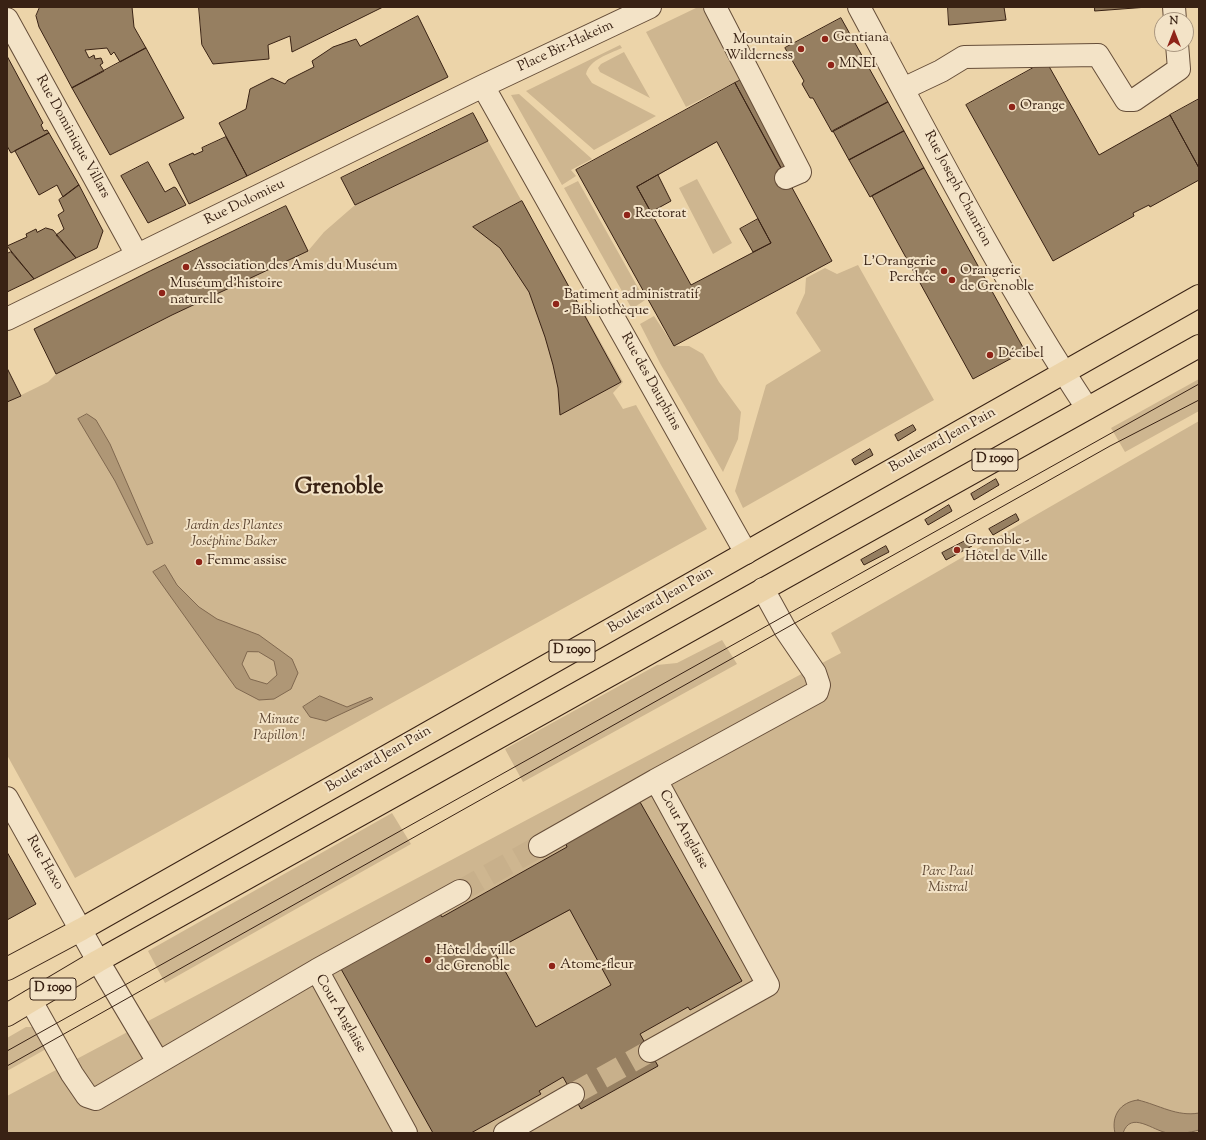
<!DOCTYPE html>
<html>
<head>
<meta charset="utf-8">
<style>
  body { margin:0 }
  #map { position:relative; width:1206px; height:1140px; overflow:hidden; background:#ecd4a9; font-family:"Sorts Mill Goudy",serif }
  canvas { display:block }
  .frame { position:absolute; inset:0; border:8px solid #392214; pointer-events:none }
  .north { position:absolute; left:1154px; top:12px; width:40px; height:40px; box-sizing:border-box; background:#f3e3c7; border:1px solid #a9967f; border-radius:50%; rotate:0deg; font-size:11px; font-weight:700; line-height:16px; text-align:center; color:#392214 }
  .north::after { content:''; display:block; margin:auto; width:14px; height:18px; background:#8f2418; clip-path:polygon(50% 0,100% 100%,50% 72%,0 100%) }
</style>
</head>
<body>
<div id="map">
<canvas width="1206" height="1140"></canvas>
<div class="frame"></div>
<div class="north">N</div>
</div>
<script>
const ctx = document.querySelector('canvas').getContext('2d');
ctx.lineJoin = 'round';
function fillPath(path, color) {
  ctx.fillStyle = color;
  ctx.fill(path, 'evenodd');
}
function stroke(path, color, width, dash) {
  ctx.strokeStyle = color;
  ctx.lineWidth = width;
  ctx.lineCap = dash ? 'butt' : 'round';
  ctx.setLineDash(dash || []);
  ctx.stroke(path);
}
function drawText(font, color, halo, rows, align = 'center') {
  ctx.font = font + ' "Sorts Mill Goudy",serif';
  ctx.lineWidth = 4;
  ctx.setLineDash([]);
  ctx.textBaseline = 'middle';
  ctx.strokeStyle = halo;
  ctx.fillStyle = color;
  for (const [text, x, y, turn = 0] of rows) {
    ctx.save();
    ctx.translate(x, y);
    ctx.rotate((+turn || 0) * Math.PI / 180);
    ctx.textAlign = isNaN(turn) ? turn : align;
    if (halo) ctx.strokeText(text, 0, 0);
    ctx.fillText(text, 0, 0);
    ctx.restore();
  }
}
const green = new Path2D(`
  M698 7H702L742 79 686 107 646 32Z
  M620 45 622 48C609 54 590 59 586 74L592 83 656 116 594 150 526 91Z
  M624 52 650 98 600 72 598 68 601 64Z
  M519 94 592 159 571 170 576 176 562 185 511 95Z
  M488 141 623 382 613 393 623 409 636 405 707 529 75 878 7 755V402L48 382 56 374 172 315 308 251 324 232 355 205Z
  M697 179 732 243 713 254 679 188Z
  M578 181 645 300 632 309 564 188Z
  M858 265 934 400 743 508 735 491 766 385 821 351 796 313 805 293 806 278 825 268 837 274Z
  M654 316 674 346H689L703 354 719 382 741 412 738 439 723 472 661 365 640 324Z
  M1199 379V411L1125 452 1111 428Z
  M1199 421V1133H7V1096L841 653 831 633Z
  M722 640 737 664 523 782 505 749 657 665 677 663Z
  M392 813 411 844 165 983 148 951Z
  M26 1027H32L36 1030 46 1049 7 1071V1038Z`);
const water = new Path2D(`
  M87 414 96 420 110 444 153 543 147 545 115 481 78 419Z
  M165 565 177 585 199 607 217 619 259 635 292 659 298 673 291 689 274 699 259 700 236 688 153 572ZM259 652 274 661 277 675 267 684 250 679 242 664 247 652Z
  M320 696 347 707 371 697 373 699 326 721 310 717 303 707Z
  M1138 1100C1159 1105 1177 1117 1199 1113V1130C1189 1133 1178 1134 1168 1133 1153 1131 1131 1110 1123 1133H1115C1111 1116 1120 1102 1138 1100Z`);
const building = new Path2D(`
  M40 7H132L134 27 146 48 120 62 114 52 111 55 107 48 85 50 89 58 94 55 95 59 101 58 103 63 100 65 104 71 72 88 39 27 36 16Z
  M199 7H383L292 52 290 36 268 45 269 59 213 64 202 45Z
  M948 7H1004L1006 20 949 25Z
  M1095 7H1148L1095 11Z
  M418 16 448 77 247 176 219 123 246 109 250 89 272 78 285 84 288 80 314 67 312 61 333 47 356 39 360 46Z
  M841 18 888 102 832 132 813 98H810L802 84 804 81 785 48Z
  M146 48 184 118 110 155 72 88Z
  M7 56 43 123 41 125 44 131 47 130 49 133 11 153 7 146Z
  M1046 61 1099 155 1170 115 1199 168V180L1150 207 1149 205 1133 213 1134 216 1053 261 966 105Z
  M741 80 790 168 783 172 735 83Z
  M735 83 832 261 674 346 576 170ZM717 142 771 243 691 285 637 187Z
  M1199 99V168L1170 115Z
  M888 102 904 131 849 160 833 131Z
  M473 113 488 141 355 205 341 178Z
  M904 131 924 168 870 197 849 160Z
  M49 133 79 185 63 197 57 185 39 195 15 151Z
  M226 137 247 176 189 204 169 164 193 153 194 155 203 151 202 148Z
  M148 162 165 192 174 187 176 188 186 205 148 223 121 176Z
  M924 168 1025 351 973 379 872 196Z
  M658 175 671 201 651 212 637 187Z
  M79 185 103 231 97 248 76 258 56 235 64 229 58 215 64 211 59 200Z
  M522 201 621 382 560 415 558 388 553 365 545 337 529 292 500 248 473 227Z
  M286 206 308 251 172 315 56 374 34 329 150 271Z
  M758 219 771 243 753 252 740 229Z
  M46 228 53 230 76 258 34 279 7 246 27 237 26 234 36 229 37 232Z
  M11 252 34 279 7 292V254Z
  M7 368 21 396 7 402Z
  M913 425 916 430 898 441 895 435Z
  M870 449 873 455 855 465 852 460Z
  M996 479 999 485 974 500 971 494Z
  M949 505 952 511 928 525 925 520Z
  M1016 514 1019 520 993 535 989 529Z
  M969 539 972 546 946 560 942 553Z
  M886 546 889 552 864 565 861 560Z
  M640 802 742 981 690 1010 688 1007 640 1034 658 1066 581 1109 563 1077 539 1091 541 1094 471 1133H433L341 969 440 914 442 917 567 847 566 844ZM570 910 611 985 536 1027 494 951Z
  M7 852 36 904 7 920Z`);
const minorTunnel = new Path2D(`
  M460 891 540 846
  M573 1094 650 1051`);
const minor = new Path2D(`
  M715 7 800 172 786 178
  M859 7C932 143 1002 279 1087 408
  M1174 7 1175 20
  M7 19 137 255
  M483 86 746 553
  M903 89 941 71 964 57 1098 55 1126 100H1134L1179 69 1177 44
  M7 319 483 86 650 7
  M7 798 98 961 158 1062
  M540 846 656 780
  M317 970 406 1133
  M31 1001 72 1074 87 1096 96 1099 317 970 460 891
  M650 1051 768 985 656 780 817 692 819 685 815 673 785 629 763 589
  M505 1133 573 1094`);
const major = new Path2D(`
  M7 969 82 929 1199 296
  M7 1015 98 961 1199 346`);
const tram = new Path2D(`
  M7 1051 1199 384
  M7 1066 1110 446 1199 400`);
const markers = [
  [825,39,4,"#8f2418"],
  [801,49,4,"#8f2418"],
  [831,65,4,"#8f2418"],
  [1012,107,4,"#8f2418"],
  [627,215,4,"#8f2418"],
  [186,267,4,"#8f2418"],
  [944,271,4,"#8f2418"],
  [952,280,4,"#8f2418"],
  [162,293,4,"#8f2418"],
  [556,304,4,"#8f2418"],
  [990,355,4,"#8f2418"],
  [957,550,4,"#8f2418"],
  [199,562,4,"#8f2418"],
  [428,960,4,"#8f2418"],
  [552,966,4,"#8f2418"]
];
const shields = [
  [995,460,46],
  [572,651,46],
  [53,989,46]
];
const shieldNames = [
  ["D 1090",995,460],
  ["D 1090",572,651],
  ["D 1090",53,989]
];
const poiNames = [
  ["Gentiana",833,39],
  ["Mountain",793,41,"right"],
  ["Wilderness",793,57,"right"],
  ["MNEI",839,65],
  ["Orange",1020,107],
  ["Rectorat",635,215],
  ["L'Orangerie",936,263,"right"],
  ["Perchée",936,279,"right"],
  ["Association des Amis du Muséum",194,267],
  ["Orangerie",960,272],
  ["de Grenoble",960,288],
  ["Muséum d'histoire",170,285],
  ["naturelle",170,301],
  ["Batiment administratif",564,296],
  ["- Bibliothèque",564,312],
  ["Décibel",998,355],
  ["Grenoble -",965,542],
  ["Hôtel de Ville",965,558],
  ["Femme assise",207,562],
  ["Hôtel de ville",436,952],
  ["de Grenoble",436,968],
  ["Atome-fleur",560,966]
];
const streetNames = [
  ["Place Bir-Hakeim",566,47,-25],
  ["Rue Dominique Villars",72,137,61],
  ["Rue Joseph Chanrion",957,189,62],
  ["Rue Dolomieu",245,203,-26],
  ["Rue des Dauphins",650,382,61],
  ["Boulevard Jean Pain",943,441,-29],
  ["Boulevard Jean Pain",661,601,-30],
  ["Boulevard Jean Pain",379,760,-30],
  ["Cour Anglaise",683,830,61],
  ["Rue Haxo",44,863,60],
  ["Cour Anglaise",340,1014,60]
];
const parkNames = [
  ["Jardin des Plantes",234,527],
  ["Joséphine Baker",234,543],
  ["Minute",279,721],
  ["Papillon !",279,737],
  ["Parc Paul",948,873],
  ["Mistral",948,889]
];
const townNames = [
  ["Grenoble",339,489]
];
fillPath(green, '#ceb690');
fillPath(water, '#af9776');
stroke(water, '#80684f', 1);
fillPath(building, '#967f61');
stroke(building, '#392214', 1);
stroke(minorTunnel, '#c8b08b', 22, [22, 11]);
stroke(minor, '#664e39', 24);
stroke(major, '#392214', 24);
stroke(minor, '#f3e3c7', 22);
stroke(major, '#ecd4a9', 22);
stroke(tram, '#392214', 1);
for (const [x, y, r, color] of markers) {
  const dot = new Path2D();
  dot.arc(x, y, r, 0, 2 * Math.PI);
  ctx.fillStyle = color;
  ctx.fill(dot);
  stroke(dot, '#f3e3c7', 1.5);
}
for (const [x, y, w] of shields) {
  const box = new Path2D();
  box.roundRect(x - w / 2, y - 11, w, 22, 3);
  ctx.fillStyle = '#f3e3c7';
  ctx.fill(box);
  stroke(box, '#392214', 1);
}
drawText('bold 13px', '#392214', null, shieldNames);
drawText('14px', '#392214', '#f3e3c7', poiNames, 'left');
drawText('14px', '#392214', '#f3e3c7', streetNames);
drawText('italic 14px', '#5e4733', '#f3e3c7', parkNames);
drawText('bold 22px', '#392214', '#f3e3c7', townNames);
</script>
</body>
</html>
